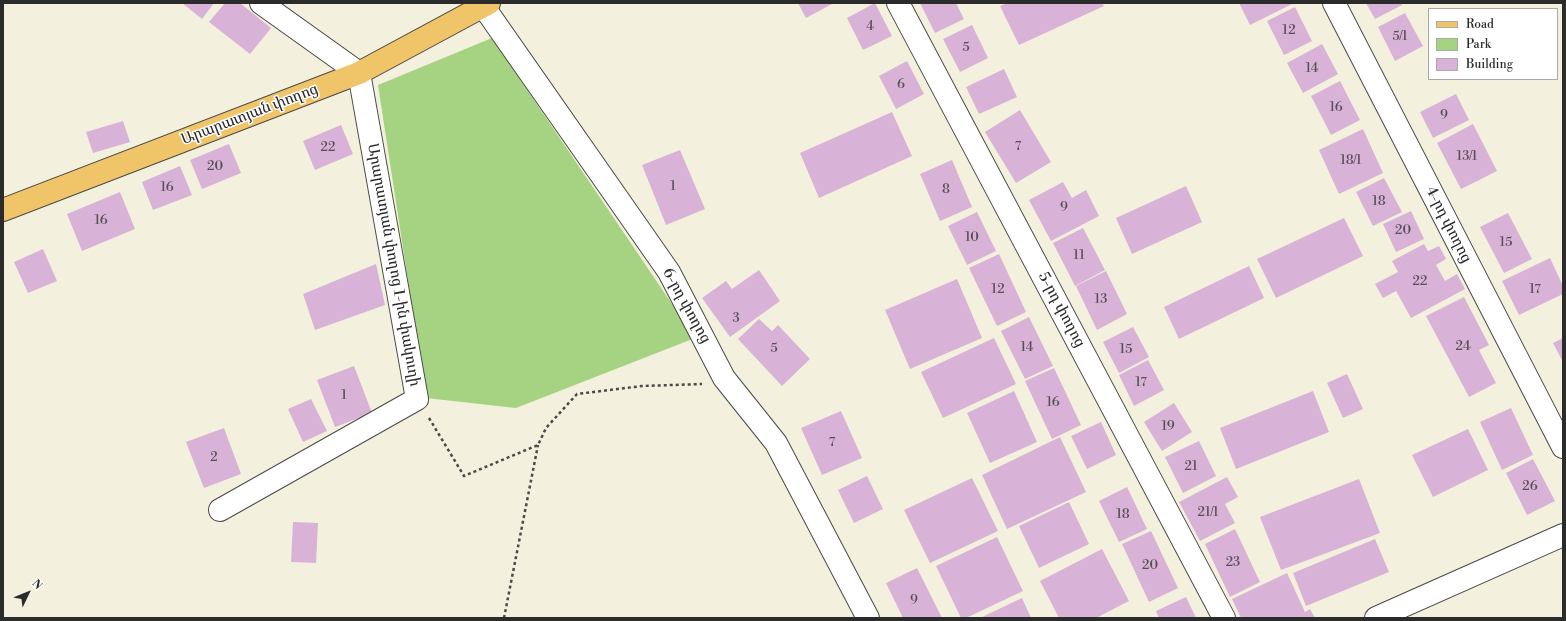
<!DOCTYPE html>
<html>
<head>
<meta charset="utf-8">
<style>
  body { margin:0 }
  #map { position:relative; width:1566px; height:621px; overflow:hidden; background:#f3f0de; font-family:"Libre Bodoni",serif }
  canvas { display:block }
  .frame { position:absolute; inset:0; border:4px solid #2b2b2b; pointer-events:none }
  .legend { position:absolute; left:1428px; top:8px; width:130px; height:72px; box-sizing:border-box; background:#fff; border:1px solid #aaa; margin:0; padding:5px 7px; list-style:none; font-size:12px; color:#2b2b2b }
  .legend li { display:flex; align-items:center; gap:8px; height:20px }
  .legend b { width:20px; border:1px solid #aaa }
  .north { position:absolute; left:8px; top:573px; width:40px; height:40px; -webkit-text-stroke:3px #fff; paint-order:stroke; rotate:47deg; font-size:11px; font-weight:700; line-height:16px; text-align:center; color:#2b2b2b }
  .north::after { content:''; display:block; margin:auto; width:14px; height:18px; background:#2b2b2b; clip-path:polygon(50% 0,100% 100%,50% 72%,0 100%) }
</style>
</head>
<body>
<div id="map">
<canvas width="1566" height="621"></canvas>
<div class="frame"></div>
<ul class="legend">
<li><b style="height:5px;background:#f0c469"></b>Road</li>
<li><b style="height:11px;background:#a6d381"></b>Park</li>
<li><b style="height:11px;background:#d9b3d7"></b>Building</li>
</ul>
<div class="north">N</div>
</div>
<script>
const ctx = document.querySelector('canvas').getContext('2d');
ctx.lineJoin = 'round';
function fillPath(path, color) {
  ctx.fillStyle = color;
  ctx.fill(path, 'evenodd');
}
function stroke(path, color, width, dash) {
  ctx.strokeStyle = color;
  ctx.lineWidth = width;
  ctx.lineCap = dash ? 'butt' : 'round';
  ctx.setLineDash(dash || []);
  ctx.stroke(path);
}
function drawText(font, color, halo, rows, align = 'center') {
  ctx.font = font + ' "Libre Bodoni","Noto Serif Armenian",serif';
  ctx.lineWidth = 3;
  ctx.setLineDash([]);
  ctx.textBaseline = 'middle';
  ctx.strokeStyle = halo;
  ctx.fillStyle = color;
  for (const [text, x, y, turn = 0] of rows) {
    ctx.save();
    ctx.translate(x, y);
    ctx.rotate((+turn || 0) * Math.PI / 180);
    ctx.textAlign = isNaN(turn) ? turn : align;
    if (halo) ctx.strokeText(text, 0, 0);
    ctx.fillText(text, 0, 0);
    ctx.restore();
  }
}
const green = new Path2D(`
  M492 38 695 338 516 408 426 398 378 85Z`);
const building = new Path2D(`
  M182 3H214L202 19Z
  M225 3H240L271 28 250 54 209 22Z
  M798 3H834L806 18Z
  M875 3 892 36 863 50 847 18Z
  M920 3H956L964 19 935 33Z
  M1007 3H1102L1104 6 1019 45 1000 6Z
  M1239 3H1294L1250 25Z
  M1366 3H1401L1402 5 1375 19Z
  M1295 7 1312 41 1284 55 1267 21Z
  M1405 13 1423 46 1395 61 1378 27Z
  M972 25 988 58 960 72 943 39Z
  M1322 44 1338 74 1303 93 1287 63Z
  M907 61 924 94 896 109 879 76Z
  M1004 69 1017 97 979 114 966 87Z
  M1340 81 1360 120 1331 135 1311 96Z
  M1456 94 1469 120 1433 138 1420 112Z
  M1020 110 1051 162 1016 183 985 132Z
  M892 112 912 156 819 198 800 153Z
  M123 121 130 142 93 153 86 132Z
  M1473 124 1497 171 1461 189 1437 143Z
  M341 125 353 154 315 170 303 141Z
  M1363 129 1383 173 1339 194 1319 150Z
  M229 144 241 173 202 189 190 160Z
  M680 150 705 209 666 225 642 165Z
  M952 160 972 207 940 221 920 174Z
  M180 166 192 195 153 210 142 182Z
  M1384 178 1402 212 1373 226 1356 192Z
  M1063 182 1072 198 1086 190 1099 216 1051 241 1029 200Z
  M1186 186 1202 222 1132 254 1116 218Z
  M120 192 135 229 82 251 67 214Z
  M1411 211 1424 239 1396 252 1383 224Z
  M977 212 996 251 967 265 948 226Z
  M1508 213 1532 259 1504 273 1480 227Z
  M1344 218 1363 256 1276 298 1257 259Z
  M1083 228 1105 270 1075 286 1053 243Z
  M1424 244 1428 251 1439 246 1446 259 1436 265 1445 281 1457 274 1465 289 1411 318 1396 291 1383 298 1375 284 1398 272 1392 261Z
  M43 249 57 281 28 293 14 262Z
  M999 254 1026 312 997 326 969 268Z
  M1550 258 1563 286V294L1519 315 1502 281Z
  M376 264 385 305 315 330 303 294Z
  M1249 266 1264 298 1179 339 1164 307Z
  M759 270 780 301 730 337 702 298 726 281 732 289Z
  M1106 271 1127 314 1097 330 1076 286Z
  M957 279 982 338 910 369 885 310Z
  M1464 297 1489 345 1479 350 1496 383 1469 397 1426 316Z
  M1029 317 1053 366 1025 379 1001 331Z
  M759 319 772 331 778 325 810 359 782 386 738 339Z
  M1133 327 1149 357 1119 373 1103 342Z
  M994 338 1016 384 943 418 921 372Z
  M1563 338V362L1553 343Z
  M1148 360 1164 390 1134 406 1119 375Z
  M354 366 372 413 335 427 317 380Z
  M1054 368 1081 425 1052 439 1025 381Z
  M1347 374 1363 409 1343 418 1327 383Z
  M1014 391 1037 442 990 463 967 413Z
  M1313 391 1329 432 1236 469 1220 428Z
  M311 399 327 431 303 442 288 409Z
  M1174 403 1192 432 1162 451 1144 422Z
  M1511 408 1533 455 1502 470 1480 422Z
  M841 411 862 458 822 475 801 428Z
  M1101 422 1116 455 1087 469 1071 436Z
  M224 428 241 474 204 488 186 442Z
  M1468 429 1488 470 1433 497 1412 455Z
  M1060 437 1086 492 1007 529 982 475Z
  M1199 441 1216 476 1183 493 1165 457Z
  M1533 459 1555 501 1527 515 1506 473Z
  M867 476 883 509 854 523 838 490Z
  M1227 477 1238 497 1225 504 1235 523 1200 541 1179 502Z
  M972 478 998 531 930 563 904 510Z
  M1359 479 1380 533 1281 570 1260 517Z
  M1127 487 1147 529 1119 542 1099 501Z
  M1069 502 1089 544 1039 568 1019 526Z
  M293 522 318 523 316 563 291 562Z
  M1235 529 1260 582 1230 597 1205 544Z
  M1151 531 1178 588 1149 602 1122 544Z
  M997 537 1023 591 966 618H961L936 566Z
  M1375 539 1389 572 1306 606 1293 573Z
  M1102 549 1129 601 1096 618H1059L1040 581Z
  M917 568 942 618H903L886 583Z
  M1287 573 1305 612 1310 609 1315 618H1241L1232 599Z
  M1186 597 1196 618H1159L1156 611Z
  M1022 598 1031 618H980Z`);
const path = new Path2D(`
  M429 418 464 476 538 445 546 428 577 394 642 386 702 384
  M504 618 538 445`);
const minor = new Path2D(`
  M481 3 669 272 724 378 776 443 868 618
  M898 3 1224 618
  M1334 3 1563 447
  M220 510 417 399 359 73 261 3
  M1376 618 1563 535`);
const major = new Path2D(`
  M3 210 359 73 489 3`);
const numberNames = [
  ["4",870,27],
  ["12",1289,31],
  ["5/1",1400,37],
  ["5",966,48],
  ["14",1312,69],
  ["6",901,85],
  ["16",1336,108],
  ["9",1444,116],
  ["7",1018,147],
  ["22",328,148],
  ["13/1",1467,157],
  ["18/1",1351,161],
  ["20",215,167],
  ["1",673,187],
  ["16",167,188],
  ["8",946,190],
  ["18",1379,202],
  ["9",1064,208],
  ["16",101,221],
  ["20",1403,231],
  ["10",972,238],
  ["15",1506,243],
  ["11",1079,256],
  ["22",1420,282],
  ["12",998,290],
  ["17",1535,290],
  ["13",1101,300],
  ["3",736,319],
  ["24",1463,347],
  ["14",1027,348],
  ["5",774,349],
  ["15",1126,350],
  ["17",1141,383],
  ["1",344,396],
  ["16",1053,403],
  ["19",1168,427],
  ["7",832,443],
  ["2",214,458],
  ["21",1191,467],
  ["26",1530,487],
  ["21/1",1208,513],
  ["18",1123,515],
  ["23",1233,563],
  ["20",1150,566],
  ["9",914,601]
];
const streetNames = [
  ["Արարատյան փողոց",250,115,-21],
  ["4-րդ փողոց",1448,225,63],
  ["Արարատյան փողոց 1-ին փակուղի",393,265,80],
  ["6-րդ փողոց",686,306,61],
  ["5-րդ փողոց",1061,310,62]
];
fillPath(green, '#a6d381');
fillPath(building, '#d9b3d7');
stroke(minor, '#494946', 24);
stroke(major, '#494946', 24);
stroke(path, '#494946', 2.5, [3, 3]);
stroke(minor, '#fff', 22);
stroke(major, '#f0c469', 22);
drawText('13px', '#564d56', null, numberNames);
drawText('15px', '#2b2b2b', '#fff', streetNames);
</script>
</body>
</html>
